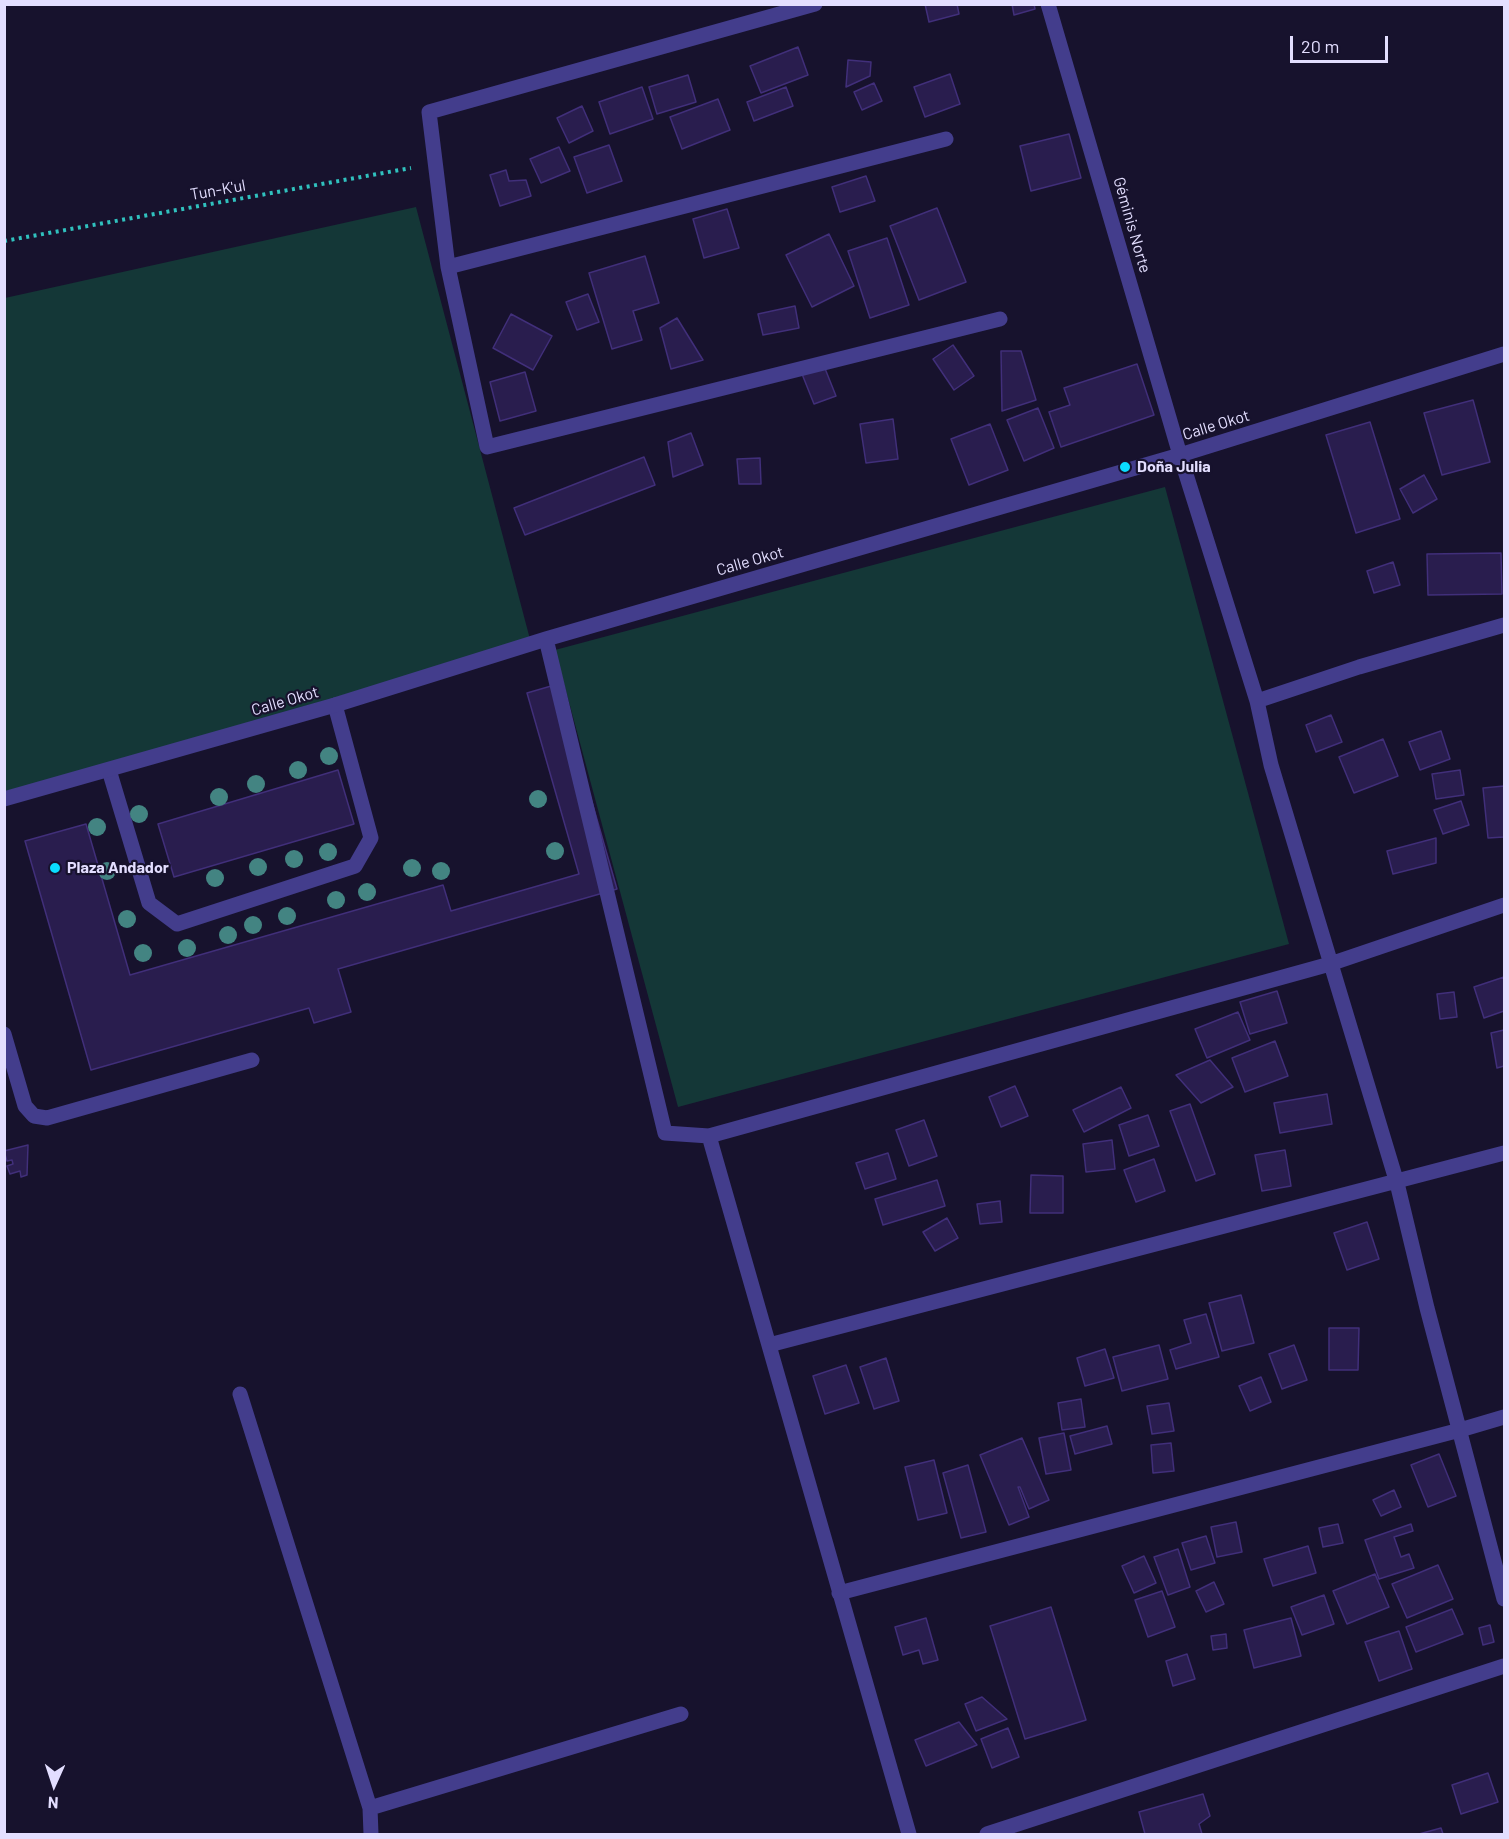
<!DOCTYPE html>
<html>
<head>
<meta charset="utf-8">
<style>
  body { margin:0 }
  #map { position:relative; width:1509px; height:1839px; overflow:hidden; background:#17122d; font-family:Barlow,sans-serif }
  canvas { display:block }
  .frame { position:absolute; inset:0; border:6px solid #e3deff; pointer-events:none }
  .north { position:absolute; left:24px; top:1755px; width:60px; height:60px; -webkit-text-stroke:4px #17122d; paint-order:stroke; rotate:183deg; font-size:16px; font-weight:700; line-height:24px; text-align:center; color:#e3deff }
  .north::after { content:''; display:block; margin:auto; width:21px; height:27px; background:#e3deff; clip-path:polygon(50% 0,100% 100%,50% 72%,0 100%) }
  .scale { position:absolute; left:1290px; top:36px; width:98px; height:27px; box-sizing:border-box; border:3px solid #e3deff; border-top:0; padding-left:8px; font-size:18px; line-height:21px; white-space:nowrap; color:#e3deff; -webkit-text-stroke:4px #17122d; paint-order:stroke }
</style>
</head>
<body>
<div id="map">
<canvas width="1509" height="1839"></canvas>
<div class="frame"></div>
<div class="north">N</div>
<div class="scale">20 m</div>
</div>
<script>
const ctx = document.querySelector('canvas').getContext('2d');
ctx.lineJoin = 'round';
function fillPath(path, color) {
  ctx.fillStyle = color;
  ctx.fill(path, 'evenodd');
}
function stroke(path, color, width, dash) {
  ctx.strokeStyle = color;
  ctx.lineWidth = width;
  ctx.lineCap = dash ? 'butt' : 'round';
  ctx.setLineDash(dash || []);
  ctx.stroke(path);
}
function drawText(font, color, halo, rows, align = 'center') {
  ctx.font = font + ' Barlow,sans-serif';
  ctx.lineWidth = 4.5;
  ctx.setLineDash([]);
  ctx.textBaseline = 'middle';
  ctx.strokeStyle = halo;
  ctx.fillStyle = color;
  for (const [text, x, y, turn = 0] of rows) {
    ctx.save();
    ctx.translate(x, y);
    ctx.rotate((+turn || 0) * Math.PI / 180);
    ctx.textAlign = isNaN(turn) ? turn : align;
    if (halo) ctx.strokeText(text, 0, 0);
    ctx.fillText(text, 0, 0);
    ctx.restore();
  }
}
const green = new Path2D(`
  M416 207 531 643 5 796V298Z
  M1165 487 1289 944 678 1107 555 650Z`);
const building = new Path2D(`
  M925 4H957L959 14 929 22Z
  M1012 4H1034L1035 9 1014 15Z
  M798 47 808 75 761 93 750 66Z
  M848 60 871 62 870 76 846 87Z
  M950 74 960 104 925 117 914 87Z
  M688 75 696 102 657 114 649 87Z
  M874 83 882 101 862 110 854 92Z
  M642 87 653 119 610 134 599 102Z
  M786 87 793 106 754 121 747 102Z
  M718 99 730 130 682 149 670 117Z
  M582 106 593 131 569 143 557 118Z
  M1069 134 1081 178 1031 191 1020 146Z
  M609 145 622 181 587 193 574 157Z
  M559 147 570 171 541 183 530 159Z
  M506 170 509 181 526 180 531 196 500 206 490 175Z
  M866 176 875 201 840 212 832 187Z
  M937 208 966 282 919 300 890 226Z
  M727 209 739 248 704 258 693 219Z
  M829 234 854 286 812 307 786 255Z
  M887 238 909 305 870 318 848 251Z
  M645 256 659 303 633 311 642 340 612 349 589 273Z
  M588 294 599 322 577 330 566 302Z
  M795 306 799 328 763 335 758 314Z
  M511 314 552 336 533 370 493 348Z
  M677 318 703 360 671 369 660 328Z
  M953 345 974 376 954 390 933 359Z
  M1001 351H1021L1036 400 1002 411Z
  M1137 364 1154 415 1061 447 1049 412 1070 405 1064 388Z
  M824 366 836 396 814 404 802 374Z
  M525 372 536 411 500 421 490 382Z
  M1473 400 1490 462 1442 475 1424 413Z
  M1038 408 1054 448 1024 461 1007 420Z
  M893 419 898 459 866 463 860 424Z
  M1370 422 1400 519 1356 533 1326 435Z
  M990 424 1008 470 969 485 951 439Z
  M691 433 703 465 673 477 668 442Z
  M644 457 655 485 525 535 514 508Z
  M760 458 761 484H739L737 459Z
  M1424 475 1437 499 1413 513 1400 489Z
  M1501 553 1502 594 1428 595 1427 554Z
  M1393 562 1400 585 1374 593 1367 571Z
  M558 684 617 889 338 969 351 1012 314 1023 309 1008 91 1070 25 841 86 824 130 975 443 885 451 911 579 874 527 693Z
  M1331 715 1342 742 1316 752 1306 725Z
  M1441 731 1450 759 1420 770 1409 742Z
  M1383 739 1398 776 1354 793 1339 757Z
  M338 770 354 824 174 877 158 824Z
  M1460 770 1464 795 1436 799 1432 774Z
  M1504 786V837L1488 838 1483 788Z
  M1461 801 1469 825 1443 834 1434 810Z
  M1436 838V863L1393 874 1387 851Z
  M1504 977V1011L1484 1018 1474 987Z
  M1277 991 1287 1023 1250 1034 1240 1002Z
  M1454 992 1457 1017 1440 1019 1437 994Z
  M1238 1012 1250 1040 1207 1058 1195 1029Z
  M1504 1030V1066L1497 1068 1491 1033Z
  M1275 1041 1288 1076 1245 1092 1232 1058Z
  M1210 1060 1233 1087 1201 1103 1176 1075Z
  M1015 1086 1028 1116 1001 1127 989 1097Z
  M1121 1087 1131 1108 1084 1132 1073 1110Z
  M1327 1094 1332 1124 1280 1133 1274 1103Z
  M1190 1104 1215 1174 1196 1181 1170 1111Z
  M1148 1115 1159 1146 1129 1156 1119 1125Z
  M924 1120 937 1156 909 1166 896 1130Z
  M1112 1140 1115 1169 1086 1172 1083 1144Z
  M28 1145 27 1175 21 1177 20 1171 10 1174 7 1166 13 1164 12 1160 7 1161 4 1151Z
  M1285 1150 1291 1186 1262 1191 1255 1155Z
  M888 1153 896 1179 865 1189 856 1163Z
  M1154 1159 1165 1191 1136 1202 1124 1170Z
  M1031 1175 1063 1176V1213H1030Z
  M937 1180 945 1206 883 1225 875 1199Z
  M1000 1201 1002 1222 980 1224 977 1204Z
  M947 1218 958 1238 935 1251 923 1232Z
  M1367 1222 1379 1259 1347 1270 1334 1233Z
  M1241 1295 1254 1343 1222 1351 1209 1303Z
  M1206 1314 1219 1357 1176 1369 1170 1350 1191 1343 1184 1320Z
  M1329 1328H1359L1358 1370H1329Z
  M1159 1345 1168 1379 1122 1391 1113 1357Z
  M1294 1345 1307 1380 1282 1389 1269 1354Z
  M1105 1349 1114 1378 1085 1386 1077 1358Z
  M886 1358 899 1401 874 1409 860 1367Z
  M846 1365 859 1403 825 1414 813 1376Z
  M1261 1377 1271 1402 1250 1411 1239 1386Z
  M1081 1399 1085 1427 1062 1430 1058 1403Z
  M1169 1403 1174 1431 1152 1434 1147 1406Z
  M1107 1426 1112 1444 1075 1454 1070 1436Z
  M1064 1433 1071 1470 1046 1474 1039 1438Z
  M1022 1438 1049 1500 1029 1509 1020 1487H1018L1029 1517 1009 1525 980 1455Z
  M1171 1443 1174 1471 1153 1473 1151 1445Z
  M1439 1454 1456 1496 1428 1507 1411 1465Z
  M934 1460 947 1513 918 1520 905 1467Z
  M968 1465 986 1532 961 1538 943 1473Z
  M1394 1490 1401 1507 1381 1516 1373 1500Z
  M1236 1522 1242 1552 1217 1557 1211 1527Z
  M1338 1524 1343 1543 1323 1547 1319 1528Z
  M1411 1524 1413 1531 1394 1537 1401 1557 1409 1554 1414 1568 1379 1579 1365 1540Z
  M1206 1536 1215 1563 1191 1570 1182 1543Z
  M1308 1546 1316 1573 1273 1586 1264 1559Z
  M1178 1549 1190 1587 1168 1595 1154 1557Z
  M1144 1556 1156 1583 1134 1593 1122 1566Z
  M1438 1565 1453 1599 1407 1618 1392 1584Z
  M1375 1574 1389 1607 1347 1624 1333 1591Z
  M1214 1582 1224 1604 1206 1612 1196 1591Z
  M1162 1591 1175 1627 1148 1637 1135 1600Z
  M1324 1595 1334 1624 1302 1635 1291 1607Z
  M1051 1607 1086 1720 1025 1739 990 1626Z
  M1452 1609 1463 1634 1416 1652 1406 1627Z
  M926 1618 938 1660 923 1664 919 1650 903 1655 895 1627Z
  M1291 1618 1301 1656 1254 1668 1244 1630Z
  M1490 1625 1494 1642 1483 1645 1479 1628Z
  M1399 1631 1412 1669 1379 1681 1365 1642Z
  M1226 1634 1227 1648 1213 1650 1211 1636Z
  M1187 1654 1195 1679 1173 1686 1166 1661Z
  M982 1697 1007 1719 976 1731 965 1704Z
  M959 1722 977 1745 926 1766 915 1740Z
  M1008 1728 1019 1757 992 1768 981 1739Z
  M1488 1773 1498 1802 1461 1814 1452 1785Z
  M1203 1794 1210 1816 1199 1824 1202 1834H1145L1139 1812Z
  M1441 1828 1443 1834H1419Z`);
const path = new Path2D(`
  M4 241 411 168`);
const service = new Path2D(`
  M109 770 149 903 177 924 355 866 371 838 335 705
  M4 1034 25 1106 34 1116 47 1118 252 1060
  M240 1394 370 1808 371 1834
  M370 1808 681 1714`);
const minor = new Path2D(`
  M815 4 429 112 448 267 487 447 1000 319
  M1048 4 1180 455 1257 701 1271 765 1397 1183 1427 1308 1504 1599
  M448 267 946 139
  M546 639 665 1133 709 1136 1330 964 1504 905
  M1257 701 1359 667 1504 625
  M4 799 335 705 546 639 1180 455 1504 354
  M709 1136 909 1834
  M769 1345 1504 1153
  M839 1593 1460 1430 1504 1417
  M987 1834 1504 1666`);
const trees = [
  [329,756],
  [298,770],
  [256,784],
  [219,797],
  [538,799],
  [139,814],
  [97,827],
  [555,851],
  [328,852],
  [294,859],
  [258,867],
  [412,868],
  [107,871],
  [441,871],
  [215,878],
  [367,892],
  [336,900],
  [287,916],
  [127,919],
  [253,925],
  [228,935],
  [187,948],
  [143,953]
];
const markers = [
  [1125,467,6,"#0addff"],
  [55,868,6,"#0addff"]
];
const streetNames = [
  ["Tun-K'ul",218,190,-10],
  ["Géminis Norte",1132,225,74],
  ["Calle Okot",1216,425,-17],
  ["Calle Okot",750,561,-16],
  ["Calle Okot",285,701,-16]
];
const poiNames = [
  ["Doña Julia",1137,467],
  ["Plaza Andador",67,868]
];
fillPath(green, '#143737');
fillPath(building, '#291d4e');
stroke(building, '#412f7a', 1.5);
stroke(path, '#30c1be', 4, [3, 4.5]);
stroke(service, '#433d8c', 15);
stroke(minor, '#433d8c', 15);
ctx.fillStyle = '#438482';
for (const [x, y] of trees) {
  ctx.beginPath();
  ctx.arc(x, y, 9, 0, 2 * Math.PI);
  ctx.fill();
}
for (const [x, y, r, color] of markers) {
  const dot = new Path2D();
  dot.arc(x, y, r, 0, 2 * Math.PI);
  ctx.fillStyle = color;
  ctx.fill(dot);
  stroke(dot, '#17122d', 2);
}
drawText('16px', '#e3deff', '#17122d', streetNames);
drawText('bold 16px', '#e3deff', '#17122d', poiNames, 'left');
</script>
</body>
</html>
